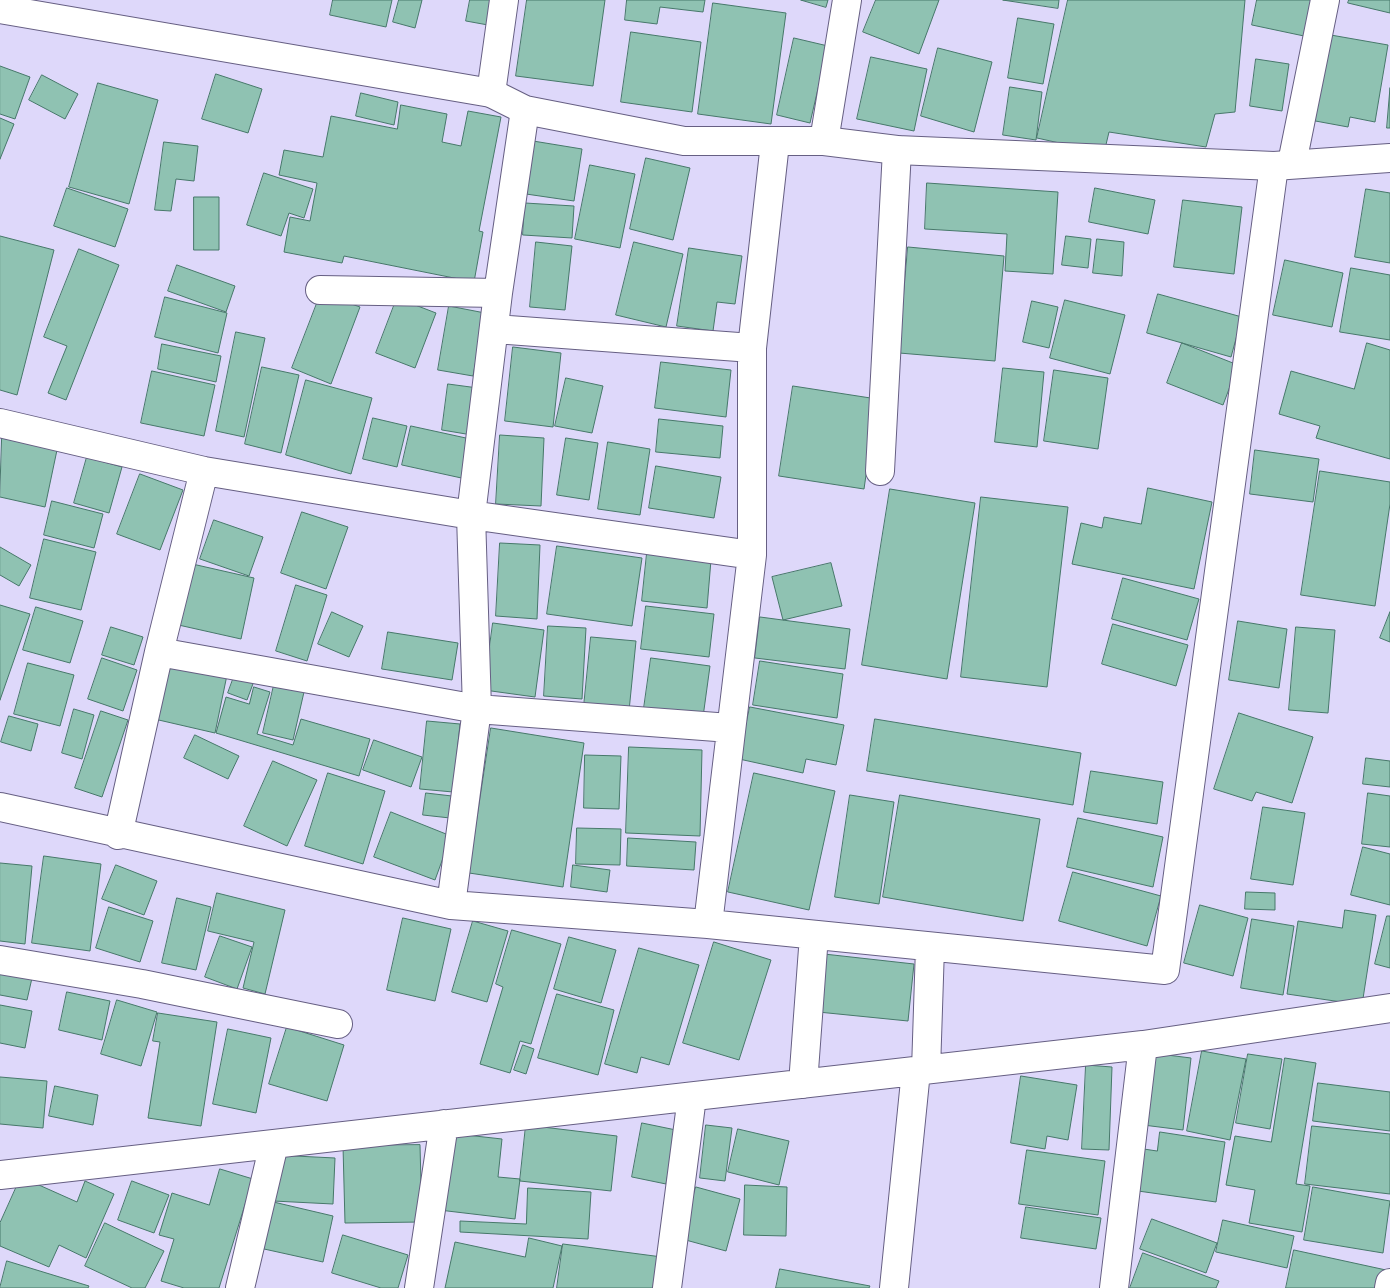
<!DOCTYPE html>
<html>
<head>
<meta charset="utf-8">
<style>
  body { margin:0 }
  canvas { display:block; background:#ded8fa }
</style>
</head>
<body>
<canvas width="1390" height="1288"></canvas>
<script>
const ctx = document.querySelector('canvas').getContext('2d');
ctx.lineJoin = 'round';
function fillPath(path, color) {
  ctx.fillStyle = color;
  ctx.fill(path, 'evenodd');
}
function stroke(path, color, width, dash) {
  ctx.strokeStyle = color;
  ctx.lineWidth = width;
  ctx.lineCap = dash ? 'butt' : 'round';
  ctx.setLineDash(dash || []);
  ctx.stroke(path);
}
const building = new Path2D(`
  M333 0H392L386 27 330 15Z
  M399 0H422L415 28 393 22Z
  M470 0H493L488 25 466 21Z
  M527 0H605L593 86 516 76Z
  M627 0H705L703 12 660 7 657 24 625 20Z
  M801 0H828L826 7Z
  M876 0H939L919 54 863 32Z
  M1003 0H1059L1058 8Z
  M1068 0H1245L1235 112 1215 114 1206 147 1109 132 1104 153 1037 138Z
  M1257 0H1312L1304 36 1252 25Z
  M1349 0H1390V13L1348 3Z
  M713 3 786 13 771 124 698 114Z
  M1018 18 1054 24 1043 84 1008 78Z
  M631 32 701 42 692 112 621 102Z
  M1325 34 1388 45 1375 122 1350 117 1348 127 1310 120Z
  M794 38 828 46 810 123 777 115Z
  M938 48 992 62 974 132 921 116Z
  M871 57 927 69 914 131 857 119Z
  M1256 59 1289 64 1282 111 1250 106Z
  M0 66 30 77 15 119 0 114Z
  M216 74 262 89 248 133 202 119Z
  M42 75 78 94 65 119 29 100Z
  M98 83 158 100 129 204 69 187Z
  M1010 87 1042 92 1036 140 1003 135Z
  M1390 88V128H1387Z
  M361 93 398 102 394 125 356 116Z
  M401 105 447 114 442 142 461 146 468 111 501 117 479 231 483 232 474 282 344 256 342 263 284 252 290 217 310 221 317 183 279 175 284 150 323 157 331 116 397 129Z
  M0 118 14 124 0 159Z
  M533 141 582 149 574 201 526 194Z
  M164 142 198 146 194 181 176 179 171 211 155 210Z
  M646 158 690 168 673 240 630 229Z
  M590 165 635 174 620 248 575 239Z
  M264 173 313 189 304 218 289 213 281 236 247 225Z
  M927 183 1058 192 1053 274 1005 271 1007 234 925 229Z
  M67 188 128 209 115 247 54 226Z
  M1095 188 1155 200 1148 234 1089 222Z
  M1366 189 1390 193V263L1355 257Z
  M194 197H219V250H194Z
  M1183 200 1242 207 1234 274 1174 267Z
  M525 203 574 206 572 238 523 235Z
  M0 236 54 250 17 395 0 390Z
  M1066 236 1091 239 1088 268 1062 265Z
  M1097 239 1124 242 1122 276 1093 273Z
  M536 242 572 246 565 310 530 307Z
  M634 242 683 254 666 327 616 315Z
  M908 247 1004 256 995 361 899 353Z
  M689 248 742 256 735 304 717 302 713 331 677 326Z
  M79 249 119 265 66 400 48 393 67 346 44 337Z
  M1285 260 1343 273 1332 327 1273 315Z
  M177 265 235 286 226 312 168 291Z
  M1351 268 1390 275V340L1340 332Z
  M321 293 360 307 331 384 292 368Z
  M1158 294 1242 317 1231 357 1147 333Z
  M165 297 227 313 218 353 155 337Z
  M397 298 436 313 415 368 376 353Z
  M1065 300 1125 315 1110 374 1050 358Z
  M1032 301 1058 307 1049 348 1023 342Z
  M449 306 485 313 473 376 438 370Z
  M236 332 265 338 244 437 216 431Z
  M1182 343 1238 365 1223 405 1167 383Z
  M1367 343 1390 350V459L1316 438 1320 426 1279 414 1291 371 1354 389Z
  M162 344 221 356 216 382 158 369Z
  M513 347 561 353 553 427 505 421Z
  M661 362 731 370 726 417 655 408Z
  M262 367 299 375 281 453 245 444Z
  M1003 368 1044 372 1037 447 995 442Z
  M1054 370 1108 378 1098 449 1044 441Z
  M152 371 215 385 204 436 141 423Z
  M566 378 603 386 592 433 555 426Z
  M306 380 372 398 351 474 286 455Z
  M448 384 478 388 472 435 442 430Z
  M793 386 877 399 864 489 779 476Z
  M373 418 407 426 397 467 363 459Z
  M659 419 723 426 720 458 656 452Z
  M411 426 475 440 466 479 402 465Z
  M500 435 544 438 541 506 496 504Z
  M2 438 57 450 45 507 0 497Z
  M566 438 598 443 589 500 557 495Z
  M608 442 650 449 640 515 598 509Z
  M1255 450 1319 459 1313 502 1250 494Z
  M87 457 122 467 109 513 74 503Z
  M656 466 721 477 714 518 649 508Z
  M1320 471 1390 482V504L1375 606 1301 595Z
  M140 474 183 490 160 550 117 534Z
  M1148 488 1212 502 1194 589 1072 564 1081 523 1102 528 1104 517 1141 524Z
  M890 489 975 503 947 679 862 665Z
  M981 497 1068 507 1047 687 961 677Z
  M52 501 103 514 94 548 44 535Z
  M302 512 348 527 326 589 281 573Z
  M214 520 263 537 249 576 200 559Z
  M44 539 96 552 81 610 30 598Z
  M500 543 540 545 537 619 496 616Z
  M557 546 642 558 632 626 547 614Z
  M0 547 31 565 19 586 0 575Z
  M647 553 711 560 707 608 642 601Z
  M188 563 254 578 241 639 174 624Z
  M831 563 842 606 783 620 772 577Z
  M1123 578 1199 599 1187 640 1112 619Z
  M296 585 327 595 307 661 276 651Z
  M0 605 30 614 0 700Z
  M646 606 714 614 709 657 641 649Z
  M36 607 83 621 70 663 23 650Z
  M332 612 363 626 349 657 318 644Z
  M1390 612V642L1380 638Z
  M760 617 850 629 845 669 755 658Z
  M1238 621 1287 629 1279 688 1229 680Z
  M493 623 544 630 535 697 484 690Z
  M1113 624 1188 645 1176 686 1102 664Z
  M548 626 586 628 582 699 544 696Z
  M111 627 143 637 134 665 102 655Z
  M1296 627 1335 630 1328 713 1289 710Z
  M388 632 458 643 452 680 382 669Z
  M591 637 636 641 629 711 584 706Z
  M102 658 137 670 123 711 88 699Z
  M651 658 710 666 703 717 644 708Z
  M163 661 227 675 215 733 150 718Z
  M760 661 843 674 837 718 753 705Z
  M28 663 74 675 60 726 14 714Z
  M235 674 254 681 247 700 228 693Z
  M274 685 304 692 293 740 263 733Z
  M254 687 270 692 257 734 293 745 301 719 370 739 359 776 216 733 226 697 249 704Z
  M750 707 844 725 836 765 806 759 803 773 739 759Z
  M74 709 94 715 82 759 62 753Z
  M101 711 128 720 102 797 75 788Z
  M1239 713 1313 737 1292 803 1256 792 1252 801 1214 789Z
  M9 716 38 724 31 751 1 742Z
  M875 719 1081 753 1073 805 867 771Z
  M427 721 460 724 453 792 420 789Z
  M491 728 584 743 563 887 469 873Z
  M195 735 239 756 228 779 184 758Z
  M374 740 422 757 411 787 363 770Z
  M629 747 702 750 700 836 626 833Z
  M585 755 621 756 619 809 584 808Z
  M1366 758 1390 761V787L1363 784Z
  M273 761 317 780 287 846 244 826Z
  M1091 771 1163 782 1157 824 1084 812Z
  M328 773 385 791 363 864 305 846Z
  M754 773 835 791 809 910 728 892Z
  M426 793 452 796 450 818 423 815Z
  M1368 793 1390 796V847L1362 844Z
  M850 795 894 802 879 904 835 897Z
  M900 795 1040 819 1023 921 883 897Z
  M1263 807 1305 813 1293 885 1251 879Z
  M391 812 451 836 435 880 374 857Z
  M1078 818 1163 837 1153 887 1067 867Z
  M577 828 621 829 620 865 576 864Z
  M628 838 696 842 694 870 627 866Z
  M1363 847 1390 854V905L1351 895Z
  M44 856 101 864 90 951 32 943Z
  M0 863 32 866 25 944 0 941Z
  M116 865 157 881 144 915 102 899Z
  M573 865 610 870 607 892 571 887Z
  M1073 872 1161 896 1147 946 1059 921Z
  M1246 892 1275 893V910L1245 909Z
  M217 893 285 910 265 994 243 988 254 942 208 931Z
  M177 898 211 907 196 970 162 963Z
  M1200 905 1248 918 1233 976 1184 963Z
  M109 907 153 921 140 962 96 948Z
  M1345 910 1376 915 1362 1005 1287 994 1298 921 1342 928Z
  M1387 916H1390V968L1375 964Z
  M403 918 451 929 435 1001 387 990Z
  M1252 919 1294 926 1283 995 1241 988Z
  M473 921 508 931 487 1002 452 992Z
  M512 930 561 944 531 1044 520 1041 510 1073 480 1064 503 987 496 984Z
  M220 936 252 947 237 989 205 977Z
  M569 937 616 950 601 1003 554 989Z
  M714 942 771 960 739 1060 683 1043Z
  M639 948 699 965 669 1065 641 1057 637 1073 605 1064Z
  M824 954 914 964 908 1021 818 1012Z
  M0 972 32 978 27 1000 0 995Z
  M67 992 110 1001 102 1040 59 1030Z
  M557 994 614 1010 598 1075 538 1058Z
  M117 1000 157 1012 141 1066 101 1054Z
  M0 1005 32 1011 25 1048 0 1043Z
  M158 1013 217 1022 201 1126 148 1118 160 1042 153 1041Z
  M287 1027 344 1045 327 1101 269 1084Z
  M228 1029 271 1038 256 1113 213 1104Z
  M523 1045 534 1049 526 1074 514 1070Z
  M1202 1051 1246 1059 1230 1140 1187 1131Z
  M1151 1053 1191 1058 1183 1130 1143 1125Z
  M1248 1054 1282 1059 1270 1129 1236 1123Z
  M1285 1058 1316 1063 1296 1184 1310 1186 1302 1232 1249 1223 1255 1190 1226 1185 1235 1136 1271 1142Z
  M1086 1065 1112 1067 1109 1150 1082 1149Z
  M1021 1076 1077 1085 1068 1140 1047 1136 1045 1149 1011 1143Z
  M0 1077 47 1081 43 1128 0 1124Z
  M1318 1083 1390 1092V1131L1313 1121Z
  M55 1086 98 1095 93 1125 49 1116Z
  M642 1123 676 1130 666 1184 632 1177Z
  M526 1125 617 1136 611 1191 520 1181Z
  M706 1125 732 1128 725 1181 700 1178Z
  M1312 1126 1390 1134V1194L1305 1184Z
  M738 1129 789 1141 779 1185 728 1172Z
  M1160 1132 1225 1142 1216 1202 1131 1190 1137 1148 1157 1151Z
  M448 1133 502 1139 498 1177 520 1179 515 1219 439 1210Z
  M420 1145 422 1222 345 1223 343 1146Z
  M1027 1150 1105 1161 1098 1215 1019 1204Z
  M275 1155 335 1158 333 1204 273 1201Z
  M220 1169 253 1179 219 1288H184L161 1281 174 1239 159 1235 172 1193 209 1205Z
  M21 1177 77 1202 85 1181 114 1194 86 1258 59 1245 49 1267 0 1246V1223Z
  M132 1181 169 1195 154 1233 118 1220Z
  M745 1185 787 1187 786 1236 744 1235Z
  M696 1187 740 1199 726 1251 682 1239Z
  M1313 1187 1390 1201 1383 1253 1304 1240Z
  M528 1188 591 1192 588 1239 460 1232V1221L526 1224Z
  M265 1200 333 1216 323 1262 255 1247Z
  M1026 1207 1101 1218 1096 1249 1021 1238Z
  M1152 1219 1217 1243 1206 1273 1140 1249Z
  M1223 1220 1294 1236 1287 1268 1216 1252Z
  M105 1223 164 1251 145 1288H132L85 1266Z
  M343 1235 408 1255 398 1288H381L332 1273Z
  M529 1238 562 1246 553 1288H445L455 1242 525 1257Z
  M563 1244 662 1257 658 1288H557Z
  M1294 1250 1386 1270 1382 1288H1286Z
  M1143 1253 1219 1281 1216 1288H1130Z
  M7 1261 89 1286 88 1288H0Z
  M780 1269 870 1286 869 1288H776Z`);
const street = new Path2D(`
  M491 93 504 0
  M824 141 847 0
  M1292 163 1325 0
  M320 290 498 293
  M495 329 752 348
  M0 423 204 471 471 515 498 293 525 110
  M880 471 897 150
  M159 652 477 709 730 728
  M0 807 451 905 708 924 1165 970 1274 166
  M118 835 159 652 204 471
  M451 905 477 709 471 515 752 555
  M708 924 752 555V348L775 143
  M0 960 142 984 338 1024
  M926 1070 930 947
  M803 1084 814 935
  M0 1175 1143 1045 1390 1008
  M240 1288 274 1144
  M419 1288 444 1124
  M667 1288 692 1097
  M894 1288 916 1071
  M1114 1288 1143 1045
  M1389 1288 1390 1283`);
const secondary = new Path2D(`
  M0 9 491 93 525 110 684 141H824L897 150 1274 166 1390 158`);
fillPath(building, '#8fc2b2');
stroke(building, '#47786a', 1);
stroke(street, '#665f83', 30);
stroke(secondary, '#665f83', 30);
stroke(street, '#fff', 28);
stroke(secondary, '#fff', 28);
</script>
</body>
</html>
